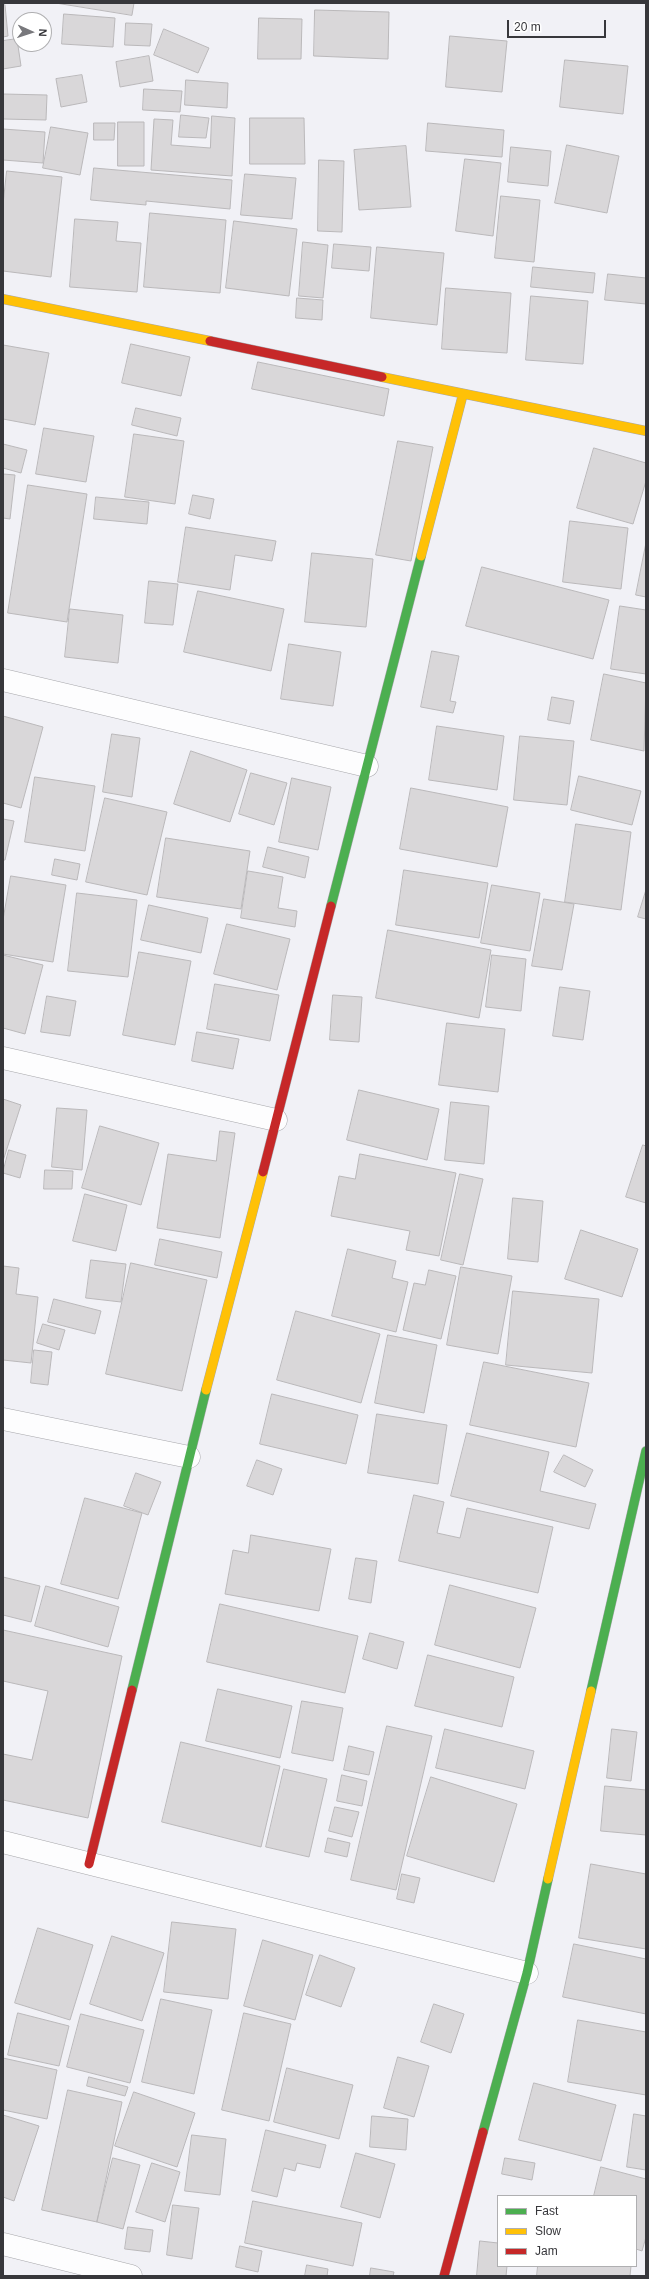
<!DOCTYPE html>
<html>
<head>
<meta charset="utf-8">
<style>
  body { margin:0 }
  #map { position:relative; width:649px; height:2279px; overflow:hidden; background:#f1f1f6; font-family:Helvetica,sans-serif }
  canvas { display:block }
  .frame { position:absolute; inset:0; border:4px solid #37373b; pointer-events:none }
  .legend { position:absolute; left:497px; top:2195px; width:140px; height:72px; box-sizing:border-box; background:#fff; border:1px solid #afafb1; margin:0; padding:5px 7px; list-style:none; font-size:12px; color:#37373b }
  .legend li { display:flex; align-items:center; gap:8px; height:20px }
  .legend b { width:20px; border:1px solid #afafb1 }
  .north { position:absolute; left:12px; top:12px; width:40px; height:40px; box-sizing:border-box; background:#fff; border:1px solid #afafb1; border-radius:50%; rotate:93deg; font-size:11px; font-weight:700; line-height:16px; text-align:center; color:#37373b }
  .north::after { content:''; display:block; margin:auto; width:14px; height:18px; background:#78787c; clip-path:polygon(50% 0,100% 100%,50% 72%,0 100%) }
  .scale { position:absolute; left:507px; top:20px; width:99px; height:18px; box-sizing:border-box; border:2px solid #37373b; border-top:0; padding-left:5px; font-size:12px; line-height:14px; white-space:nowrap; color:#37373b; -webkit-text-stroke:3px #fff; paint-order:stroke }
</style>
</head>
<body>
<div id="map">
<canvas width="649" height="2279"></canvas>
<div class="frame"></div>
<ul class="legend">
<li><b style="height:5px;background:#4caf50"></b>Fast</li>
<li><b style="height:5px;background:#ffc107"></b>Slow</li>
<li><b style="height:5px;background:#c62828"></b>Jam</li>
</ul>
<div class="north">N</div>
<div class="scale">20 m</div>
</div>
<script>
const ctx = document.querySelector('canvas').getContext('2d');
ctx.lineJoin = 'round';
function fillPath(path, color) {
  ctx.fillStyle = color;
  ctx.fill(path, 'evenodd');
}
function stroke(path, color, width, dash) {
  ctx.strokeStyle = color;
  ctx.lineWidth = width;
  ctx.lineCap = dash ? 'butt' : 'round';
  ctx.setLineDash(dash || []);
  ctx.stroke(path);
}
const building = new Path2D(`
  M56 3H134L132 15Z
  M5 5 8 36 3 37V6Z
  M315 10 389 12 388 59 314 56Z
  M64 14 115 18 113 47 62 44Z
  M259 18 302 19 301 59H258Z
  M126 23 152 24 150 46 125 45Z
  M164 29 209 48 198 73 154 55Z
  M450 36 507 41 502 92 446 87Z
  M17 39 21 66 3 69V41Z
  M149 56 153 81 120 87 116 62Z
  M565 60 628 66 623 114 560 107Z
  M82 75 87 102 61 107 56 79Z
  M186 80 228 83 227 108 185 105Z
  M144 89 182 91 180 112 143 110Z
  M3 94 47 95 46 120 3 119Z
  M181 115 209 118 206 138 179 137Z
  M212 116 235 118 232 176 151 170 154 119 173 120 171 145 210 148Z
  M250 118H304L305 164H250Z
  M118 122H144V166H118Z
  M94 123H115L114 140H94Z
  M428 123 504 130 502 157 426 151Z
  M51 127 88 133 80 175 43 168Z
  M3 129 45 132 43 163 3 160Z
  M567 145 619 156 607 213 555 203Z
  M406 146 411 207 359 210 354 150Z
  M511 147 551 151 548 186 508 182Z
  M465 159 501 163 493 236 456 231Z
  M319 160 344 161 342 232 318 231Z
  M94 168 232 180 230 209 146 201V205L91 200Z
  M7 171 62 177 51 277 3 271V205Z
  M245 174 296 178 292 219 241 215Z
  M501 196 540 200 534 262 495 258Z
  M150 213 226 220 220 293 144 287Z
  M75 219 118 222 116 241 141 243 137 292 70 287Z
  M234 221 297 229 289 296 226 288Z
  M303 242 328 245 323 298 299 296Z
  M334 244 371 247 369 271 332 268Z
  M377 247 444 253 437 325 371 318Z
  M533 267 595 273 593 293 531 287Z
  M608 274 646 278V304L605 300Z
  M446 288 511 293 507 353 442 349Z
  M531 296 588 301 583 364 526 360Z
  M297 298 323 300 322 320 296 318Z
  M131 344 190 357 181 396 122 383Z
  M3 345 49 353 35 425 3 419Z
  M258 362 389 389 384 416 252 389Z
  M136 408 181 418 177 436 132 425Z
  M44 428 94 436 86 482 36 474Z
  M134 434 184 441 175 504 125 497Z
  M398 441 433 447 411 561 376 555Z
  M3 444 27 450 21 473 3 468Z
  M594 448 646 463V481L633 524 577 508Z
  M3 474 15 475 10 519 3 518Z
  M28 485 87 494 67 622 8 613Z
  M193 495 214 499 210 519 189 514Z
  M96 497 149 502 147 524 94 519Z
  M570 521 628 528 621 589 563 582Z
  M186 527 276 541 272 561 235 555 230 590 178 582Z
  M646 543V597L636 595Z
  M312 553 373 559 366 627 305 622Z
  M482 567 609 600 593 659 466 626Z
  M149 581 178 584 173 625 145 623Z
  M198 591 284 609 271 671 184 652Z
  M620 606 646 610V674L611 669Z
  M70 609 123 615 118 663 65 657Z
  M289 644 341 652 333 706 281 699Z
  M432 651 459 656 450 701 456 702 453 713 421 707Z
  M604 674 646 683 644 751 591 740Z
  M552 697 574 701 570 724 548 720Z
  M3 716 43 727 21 808 3 803Z
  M437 726 504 736 497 790 429 780Z
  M112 734 140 738 132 797 103 792Z
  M520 736 574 741 567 805 514 800Z
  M191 751 247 770 230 822 174 804Z
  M251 773 287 783 274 825 239 814Z
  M579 776 641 791 632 825 571 810Z
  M35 777 95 786 85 851 25 842Z
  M292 778 331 787 318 850 279 842Z
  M411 788 508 807 497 867 400 849Z
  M105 798 167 812 147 895 86 882Z
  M3 819 14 821 5 860H3Z
  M576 824 631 832 621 910 565 902Z
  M166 838 250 851 241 909 157 897Z
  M268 847 309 857 305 878 263 867Z
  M55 859 80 864 77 880 52 875Z
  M404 870 488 883 479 938 396 925Z
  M248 871 283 877 278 908 297 911 295 927 241 918Z
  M11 876 66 885 53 962 3 954V920Z
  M492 885 540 893 530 951 481 943Z
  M646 890V919L638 917Z
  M77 893 137 900 128 977 68 971Z
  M544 899 574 904 562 970 532 966Z
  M149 905 208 918 201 953 141 940Z
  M227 924 290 939 277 990 214 974Z
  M388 930 491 950 479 1018 376 998Z
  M139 952 191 961 175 1045 123 1035Z
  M3 955 43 965 25 1034 3 1028Z
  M492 955 526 959 521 1011 486 1007Z
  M215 984 279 995 270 1041 207 1029Z
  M560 987 590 991 583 1040 553 1036Z
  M333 995 362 997 359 1042 330 1040Z
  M47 996 76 1001 70 1036 41 1032Z
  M447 1023 505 1029 498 1092 439 1085Z
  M197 1032 239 1039 233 1069 192 1061Z
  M359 1090 439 1109 427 1160 347 1140Z
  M3 1099 21 1105 3 1161Z
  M451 1102 489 1106 484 1164 445 1160Z
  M57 1108 87 1110 82 1170 52 1167Z
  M100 1126 159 1143 141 1205 82 1188Z
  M220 1131 235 1133 220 1238 157 1228 168 1154 216 1161Z
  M643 1145 646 1146V1203L626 1197Z
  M9 1150 26 1155 20 1178 3 1173Z
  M360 1154 456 1173 439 1256 406 1250 410 1231 331 1216 339 1176 355 1179Z
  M45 1170 73 1171 72 1189H44Z
  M460 1174 483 1179 463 1265 441 1260Z
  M85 1194 127 1205 116 1251 73 1241Z
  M513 1198 543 1201 538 1262 508 1259Z
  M581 1230 638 1249 622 1297 565 1279Z
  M160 1239 222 1252 217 1278 155 1265Z
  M348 1249 396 1261 392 1278 408 1282 396 1332 332 1316Z
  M91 1260 126 1264 121 1302 86 1298Z
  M131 1263 207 1280 182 1391 106 1374Z
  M3 1266 19 1268 16 1294 38 1297 31 1363 3 1360Z
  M461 1267 512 1276 498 1354 447 1345Z
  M429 1270 456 1276 441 1339 403 1330 414 1283 425 1285Z
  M513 1291 599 1299 592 1373 506 1365Z
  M54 1299 101 1311 95 1334 48 1322Z
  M296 1311 380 1334 361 1403 277 1380Z
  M43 1324 65 1330 59 1350 37 1343Z
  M388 1335 437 1345 424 1413 375 1403Z
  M34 1350 52 1352 48 1385 31 1383Z
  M484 1362 589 1383 576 1447 470 1425Z
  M272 1394 358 1415 346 1464 260 1444Z
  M377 1414 447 1425 438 1484 368 1473Z
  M467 1433 549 1452 540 1491 596 1504 589 1529 451 1496Z
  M564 1455 593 1470 585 1487 554 1472Z
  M257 1460 282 1469 273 1495 247 1486Z
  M136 1473 161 1482 148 1515 124 1506Z
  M414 1495 444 1502 437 1533 460 1538 467 1508 553 1527 538 1593 399 1561Z
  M85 1498 142 1513 118 1599 61 1584Z
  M251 1535 331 1549 319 1611 225 1594 233 1550 248 1553Z
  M356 1558 377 1561 371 1603 349 1599Z
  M3 1577 40 1586 31 1622 3 1615Z
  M450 1585 536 1608 520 1668 435 1645Z
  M46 1586 119 1607 108 1647 35 1626Z
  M220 1604 358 1636 345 1693 207 1662Z
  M3 1630 122 1656 88 1818 3 1800V1754L32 1760 48 1691 3 1681Z
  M370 1633 404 1642 397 1669 363 1659Z
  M428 1655 514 1677 502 1727 415 1706Z
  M218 1689 292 1706 280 1758 206 1741Z
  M302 1701 343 1708 333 1761 292 1753Z
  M387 1726 432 1736 396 1890 351 1880Z
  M445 1729 534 1751 525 1789 436 1768Z
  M612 1729 637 1732 631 1781 607 1778Z
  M181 1742 280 1766 261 1847 162 1822Z
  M349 1746 374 1752 369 1775 344 1770Z
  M284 1769 327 1779 309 1857 266 1847Z
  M342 1775 367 1781 362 1806 337 1801Z
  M431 1777 517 1804 494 1882 407 1856Z
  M605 1786 646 1790V1835L601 1831Z
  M335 1807 359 1812 352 1837 329 1831Z
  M328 1838 350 1843 347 1857 325 1852Z
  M591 1864 646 1874V1949L579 1938Z
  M402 1874 420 1878 414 1903 397 1899Z
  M172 1922 236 1929 228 1999 164 1992Z
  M38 1928 93 1945 70 2020 15 2003Z
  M112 1936 164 1953 142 2021 90 2004Z
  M263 1940 313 1955 295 2020 244 2006Z
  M574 1944 646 1959V2014L563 1997Z
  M320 1955 355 1968 341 2007 306 1995Z
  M161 1999 212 2010 194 2094 142 2082Z
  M434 2004 464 2014 451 2053 421 2042Z
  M18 2013 69 2026 59 2066 8 2055Z
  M244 2013 291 2024 269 2121 222 2110Z
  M81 2014 144 2030 130 2083 67 2067Z
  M578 2020 646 2032V2095L568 2082Z
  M398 2057 429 2066 414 2117 384 2108Z
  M3 2058 57 2070 47 2119 3 2110Z
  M287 2068 353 2085 339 2139 274 2122Z
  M89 2077 128 2087 125 2096 87 2086Z
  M534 2083 616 2105 601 2161 519 2140Z
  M68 2090 122 2102 97 2222 42 2210Z
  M134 2092 195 2113 177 2167 115 2146Z
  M634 2114 646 2116V2170L627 2167Z
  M3 2115 39 2126 14 2201 3 2197Z
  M372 2116 408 2119 406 2150 370 2147Z
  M266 2130 326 2145 320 2168 297 2163 295 2171 284 2168 277 2197 252 2191Z
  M192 2135 226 2139 220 2195 185 2191Z
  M356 2153 395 2164 380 2218 341 2207Z
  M113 2158 140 2165 123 2229 97 2222Z
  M505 2158 535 2163 532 2180 502 2174Z
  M152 2163 180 2172 165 2222 136 2212Z
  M601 2167 646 2179V2237L642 2251 636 2249V2196H594Z
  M253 2201 362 2223 353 2266 245 2243Z
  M173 2205 199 2208 192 2259 167 2255Z
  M128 2227 153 2230 150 2252 125 2249Z
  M480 2241 498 2243V2266H507L506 2276H477Z
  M240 2246 262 2251 258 2272 236 2267Z
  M307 2265 328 2269 327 2276H305Z
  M538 2266H631L630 2276H537Z
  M371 2268 394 2272 393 2276H370Z`);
const street = new Path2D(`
  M3 680 367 766
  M3 1058 276 1120
  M3 1419 189 1457
  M3 1842 527 1973
  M3 2244 131 2276`);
const fast = new Path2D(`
  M331 906 421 556
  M132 1690 206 1390
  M591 1691 646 1451
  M483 2132 527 1973 548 1879`);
const slow = new Path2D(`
  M3 299 210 341
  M382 377 646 431
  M421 556 463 394
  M206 1390 263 1172
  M548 1879 591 1691`);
const jam = new Path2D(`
  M210 341 382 377
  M263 1172 331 906
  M89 1864 132 1690
  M444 2276 483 2132`);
fillPath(building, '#d9d7d9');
stroke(building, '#bab8ba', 1);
stroke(street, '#a8a8ac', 23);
stroke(fast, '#a8a8ac', 10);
stroke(slow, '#a8a8ac', 10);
stroke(jam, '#a8a8ac', 10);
stroke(street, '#fdfdfe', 22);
stroke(fast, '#4caf50', 9);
stroke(slow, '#ffc107', 9);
stroke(jam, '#c62828', 9);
</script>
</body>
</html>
